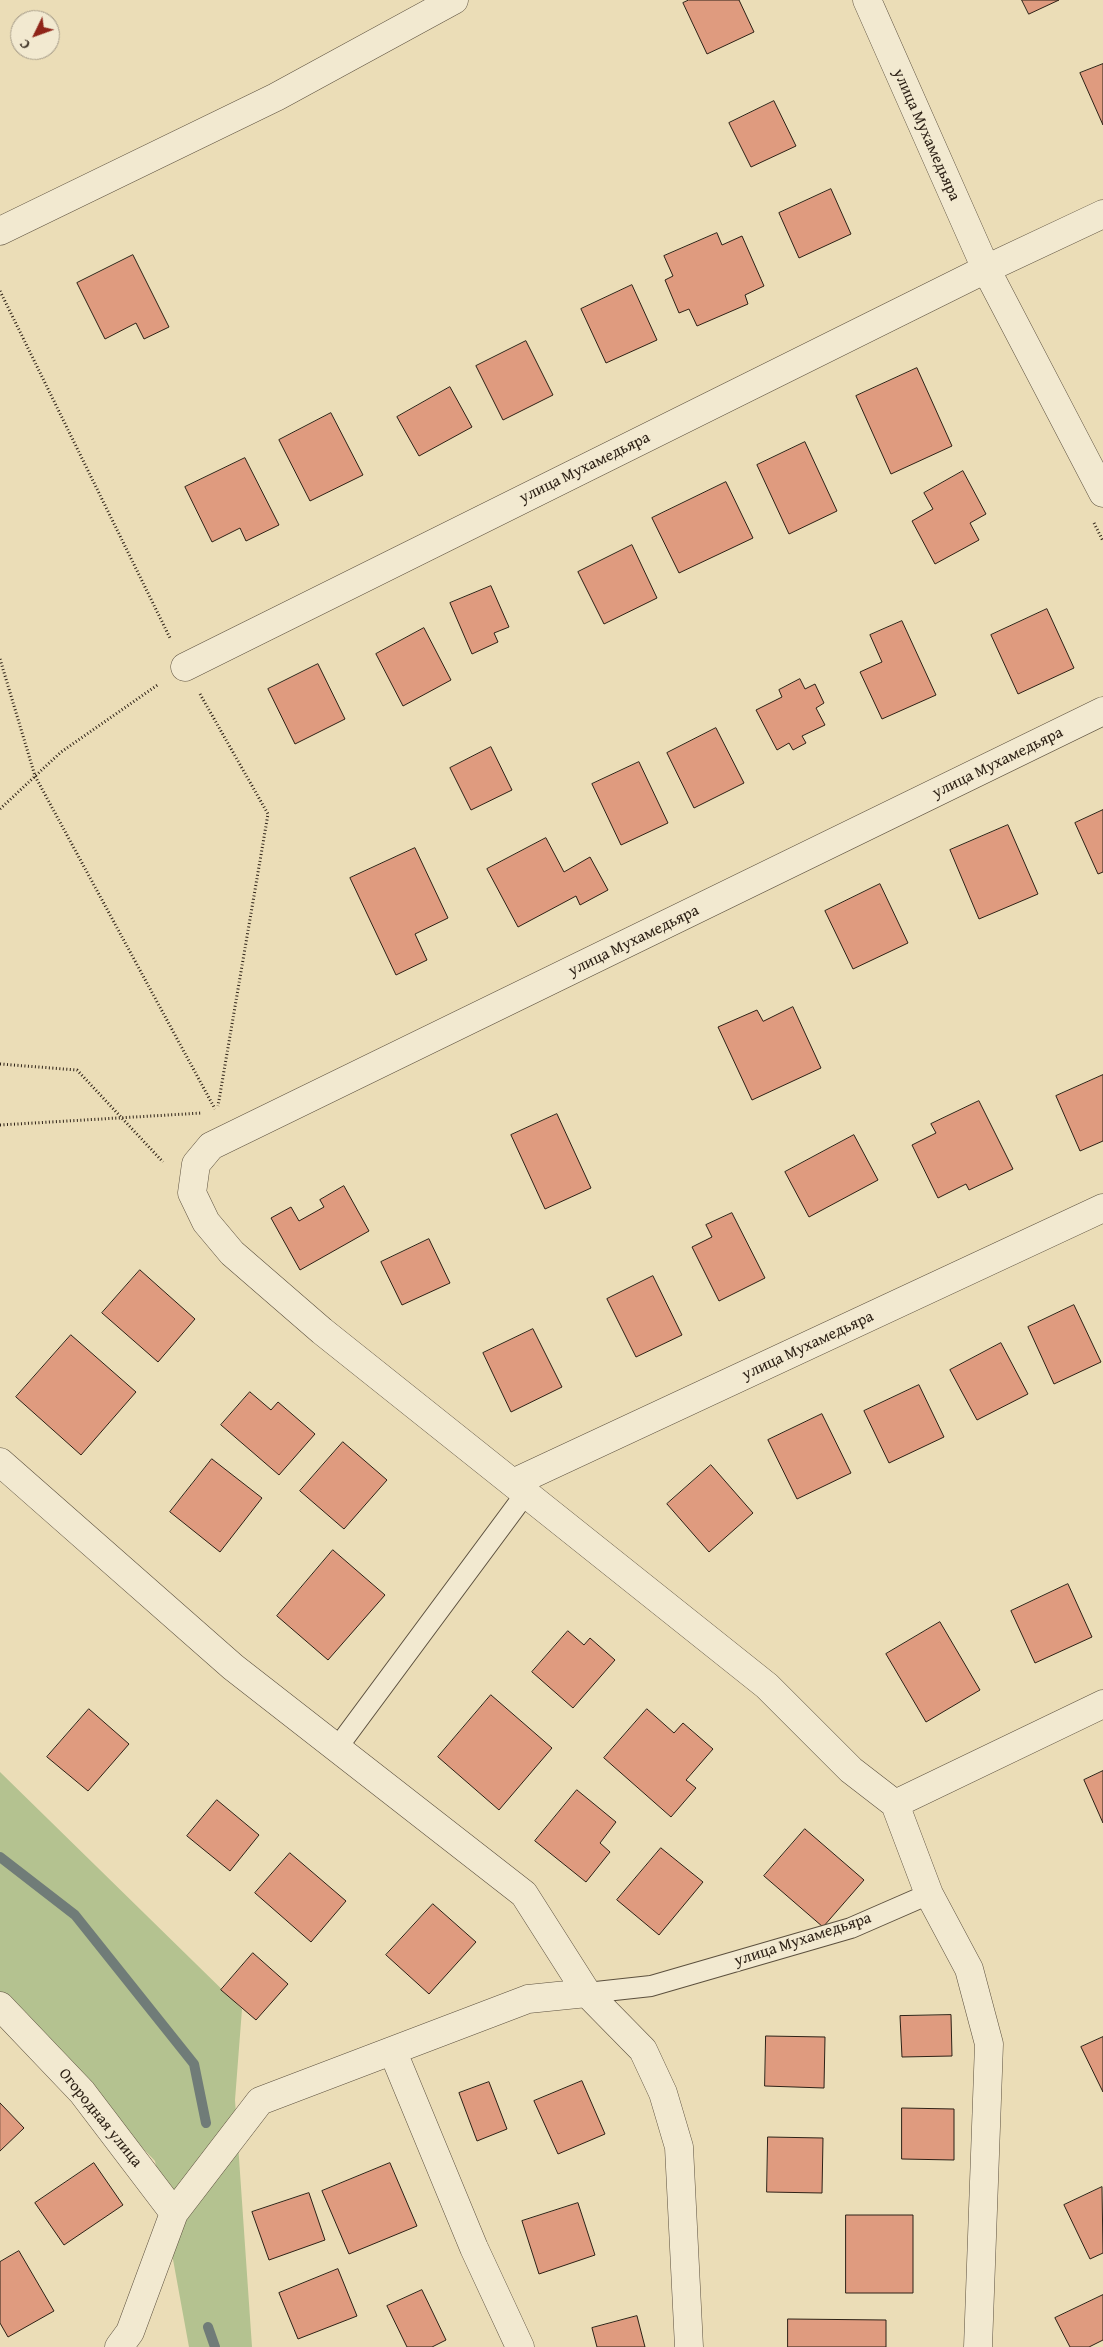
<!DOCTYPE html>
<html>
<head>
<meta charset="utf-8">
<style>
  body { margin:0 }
  #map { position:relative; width:1103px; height:2347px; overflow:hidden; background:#ebddb7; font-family:"Gentium Book Plus",serif }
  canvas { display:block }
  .north { position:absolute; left:10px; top:10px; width:50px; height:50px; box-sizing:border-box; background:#f2e9d0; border:1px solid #a39986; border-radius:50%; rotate:228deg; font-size:14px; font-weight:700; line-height:20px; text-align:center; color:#2d2116 }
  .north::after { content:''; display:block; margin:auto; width:18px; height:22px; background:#8f2418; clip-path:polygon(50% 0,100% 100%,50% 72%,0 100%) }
</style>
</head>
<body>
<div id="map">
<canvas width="1103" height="2347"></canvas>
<div class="north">С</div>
</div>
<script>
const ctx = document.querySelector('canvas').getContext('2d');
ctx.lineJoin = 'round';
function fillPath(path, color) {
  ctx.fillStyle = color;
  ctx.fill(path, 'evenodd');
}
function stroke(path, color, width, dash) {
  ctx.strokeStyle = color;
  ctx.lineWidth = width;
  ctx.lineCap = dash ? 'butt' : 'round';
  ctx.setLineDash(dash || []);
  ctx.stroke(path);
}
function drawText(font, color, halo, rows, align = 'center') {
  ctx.font = font + ' "Gentium Book Plus",serif';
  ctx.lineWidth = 4;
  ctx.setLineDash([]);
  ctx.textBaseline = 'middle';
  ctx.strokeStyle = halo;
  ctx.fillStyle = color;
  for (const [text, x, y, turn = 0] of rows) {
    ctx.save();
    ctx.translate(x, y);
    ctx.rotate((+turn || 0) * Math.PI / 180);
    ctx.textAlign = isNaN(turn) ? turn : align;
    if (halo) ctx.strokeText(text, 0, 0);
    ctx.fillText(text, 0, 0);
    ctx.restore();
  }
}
const green = new Path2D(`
  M0 1772 242 2009 235 2100 252 2347H189L155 2161 0 1998Z`);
const stream = new Path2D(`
  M0 1857 75 1915 194 2064 206 2123
  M208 2327 215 2347`);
const building = new Path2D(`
  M689 0H739L754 32 707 54 683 3Z
  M1022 0H1059L1029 14Z
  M1103 64V125L1080 73Z
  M774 101 796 146 751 167 729 123Z
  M831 189 851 234 799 258 779 213Z
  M717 233 722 245 742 236 764 286 745 295 748 304 697 326 689 309 679 313 665 280 673 276 664 256Z
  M133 255 169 327 144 339 136 323 105 339 77 283Z
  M632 285 657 340 606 363 581 309Z
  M526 341 553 395 503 420 476 366Z
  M917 368 952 446 891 474 856 396Z
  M450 387 472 427 419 456 397 417Z
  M331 413 363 475 310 501 279 440Z
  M805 442 837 511 789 534 757 465Z
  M245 458 279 525 246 541 240 528 212 542 185 487Z
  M963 471 986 514 970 523 979 540 935 564 912 521 933 509 924 493Z
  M726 482 753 538 679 573 652 518Z
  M632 545 657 598 604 624 578 572Z
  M491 586 509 627 494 633 498 642 472 654 450 603Z
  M1047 609 1074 668 1018 694 991 635Z
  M902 621 936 695 882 719 860 672 882 662 870 635Z
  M424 628 451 680 403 706 376 654Z
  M318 664 345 719 295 744 268 689Z
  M800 679 805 689 815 684 824 703 816 708 825 725 802 736 806 743 793 750 789 743 777 750 756 710 782 697 779 690Z
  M716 728 744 783 694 808 667 753Z
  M491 747 512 790 471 810 450 768Z
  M639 762 668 823 621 845 592 784Z
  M1103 810V872L1098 874 1075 823Z
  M1008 825 1038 894 979 919 950 850Z
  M546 838 564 872 590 857 608 890 580 905 576 896 518 927 487 869Z
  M415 848 448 918 415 934 427 960 396 975 350 878Z
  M880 884 908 943 853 969 825 911Z
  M793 1007 821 1068 752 1100 718 1027 757 1010 763 1021Z
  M1103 1075V1141L1080 1151 1056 1096Z
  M979 1101 1013 1169 969 1190 966 1184 938 1198 912 1145 936 1133 931 1124Z
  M557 1114 591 1188 545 1209 511 1135Z
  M854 1135 878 1180 809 1217 785 1172Z
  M344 1186 369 1231 300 1270 271 1218 291 1207 299 1221 324 1207 320 1200Z
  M732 1213 765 1278 719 1301 692 1247 712 1237 706 1225Z
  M429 1239 450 1283 402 1305 381 1262Z
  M140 1270 195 1319 158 1362 102 1313Z
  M653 1276 682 1335 636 1357 607 1299Z
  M1074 1305 1101 1362 1054 1384 1028 1327Z
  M533 1329 562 1387 511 1412 483 1353Z
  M71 1335 136 1392 81 1455 16 1397Z
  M1001 1343 1028 1394 977 1420 950 1370Z
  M919 1385 944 1437 889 1463 864 1411Z
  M250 1392 271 1410 278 1402 315 1434 279 1475 221 1425Z
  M822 1414 851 1473 797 1499 768 1440Z
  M343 1442 387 1480 344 1529 300 1491Z
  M212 1459 262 1498 220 1552 170 1512Z
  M711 1465 753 1513 709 1552 667 1504Z
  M333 1550 385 1595 328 1660 277 1616Z
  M1068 1584 1092 1637 1035 1663 1011 1611Z
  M940 1622 980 1690 926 1722 886 1654Z
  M568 1631 584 1645 590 1638 615 1660 573 1708 532 1672Z
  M491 1695 552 1748 499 1810 438 1757Z
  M89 1709 129 1744 88 1791 47 1757Z
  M647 1709 674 1733 683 1723 713 1749 686 1780 696 1788 671 1817 604 1758Z
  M1103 1771V1823L1084 1780Z
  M577 1790 616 1822 600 1843 610 1852 586 1882 535 1841Z
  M217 1800 259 1835 230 1871 187 1836Z
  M805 1829 864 1880 823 1927 764 1876Z
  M661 1848 703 1882 659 1935 617 1900Z
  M290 1853 346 1901 311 1942 255 1893Z
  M433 1904 476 1942 429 1994 386 1955Z
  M253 1953 288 1984 256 2020 221 1990Z
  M951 2015 952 2056 902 2057 900 2016Z
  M766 2036 825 2037 824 2088 765 2086Z
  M1103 2037V2092L1081 2047Z
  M582 2081 605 2134 558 2154 534 2101Z
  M489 2082 507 2129 477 2141 459 2093Z
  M0 2103 24 2128 0 2151Z
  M902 2108 954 2109V2160L902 2159Z
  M768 2137 823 2138 822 2193 767 2192Z
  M94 2163 123 2205 64 2245 35 2203Z
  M390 2163 417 2226 349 2254 322 2191Z
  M1102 2187 1103 2253 1090 2259 1064 2205Z
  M309 2193 325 2240 269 2260 252 2212Z
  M578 2203 595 2255 539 2274 522 2221Z
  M846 2215H913V2293H846Z
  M19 2251 54 2311 8 2337 0 2323V2262Z
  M338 2269 357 2316 298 2339 279 2293Z
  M422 2290 446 2340 432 2347H407L387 2306Z
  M1103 2295V2340L1089 2347H1070L1055 2318Z
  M637 2316 645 2347H597L592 2328Z
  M788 2319 886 2320V2347H788Z`);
const path = new Path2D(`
  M0 291 170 638
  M1094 523 1103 541
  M0 659 35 776 215 1109
  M200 694 268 814 218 1106
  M0 809 61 752 159 684
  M0 1064 77 1070 163 1162
  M0 1125 202 1113`);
const service = new Path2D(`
  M337 1748 526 1493
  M587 1993 651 1986 851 1928 929 1894`);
const minor = new Path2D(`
  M867 0 986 269 1103 493
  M0 231 276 97 454 0
  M185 667 986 269 1103 214
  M0 1462 233 1667 524 1894 587 1993 643 2050 663 2093 679 2147 689 2347
  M513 1483 1103 1208
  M895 1804 851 1770 767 1686 322 1331 232 1253 206 1222 192 1193 196 1164 211 1146 1103 711
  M0 2006 82 2092 174 2213
  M393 2052 474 2248 520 2347
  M119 2347 130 2332 174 2213 260 2101 528 1999 587 1993
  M978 2347 989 2044 969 1969 929 1894 895 1804 1103 1704`);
const streetNames = [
  ["улица Мухамедьяра",926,135,66],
  ["улица Мухамедьяра",585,468,-26],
  ["улица Мухамедьяра",998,763,-26],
  ["улица Мухамедьяра",634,941,-26],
  ["улица Мухамедьяра",808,1346,-25],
  ["улица Мухамедьяра",803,1940,-18],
  ["Огородная улица",100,2118,51]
];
fillPath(green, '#b4c290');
stroke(stream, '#707c78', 10);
fillPath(building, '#df9b7f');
stroke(building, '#2d2116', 1);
stroke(service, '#5c503e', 22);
stroke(minor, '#5c503e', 29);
stroke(path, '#2d2116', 3, [1, 2.5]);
stroke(service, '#f2e9d0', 20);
stroke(minor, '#f2e9d0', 28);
drawText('16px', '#2d2116', '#f2e9d0', streetNames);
</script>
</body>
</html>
